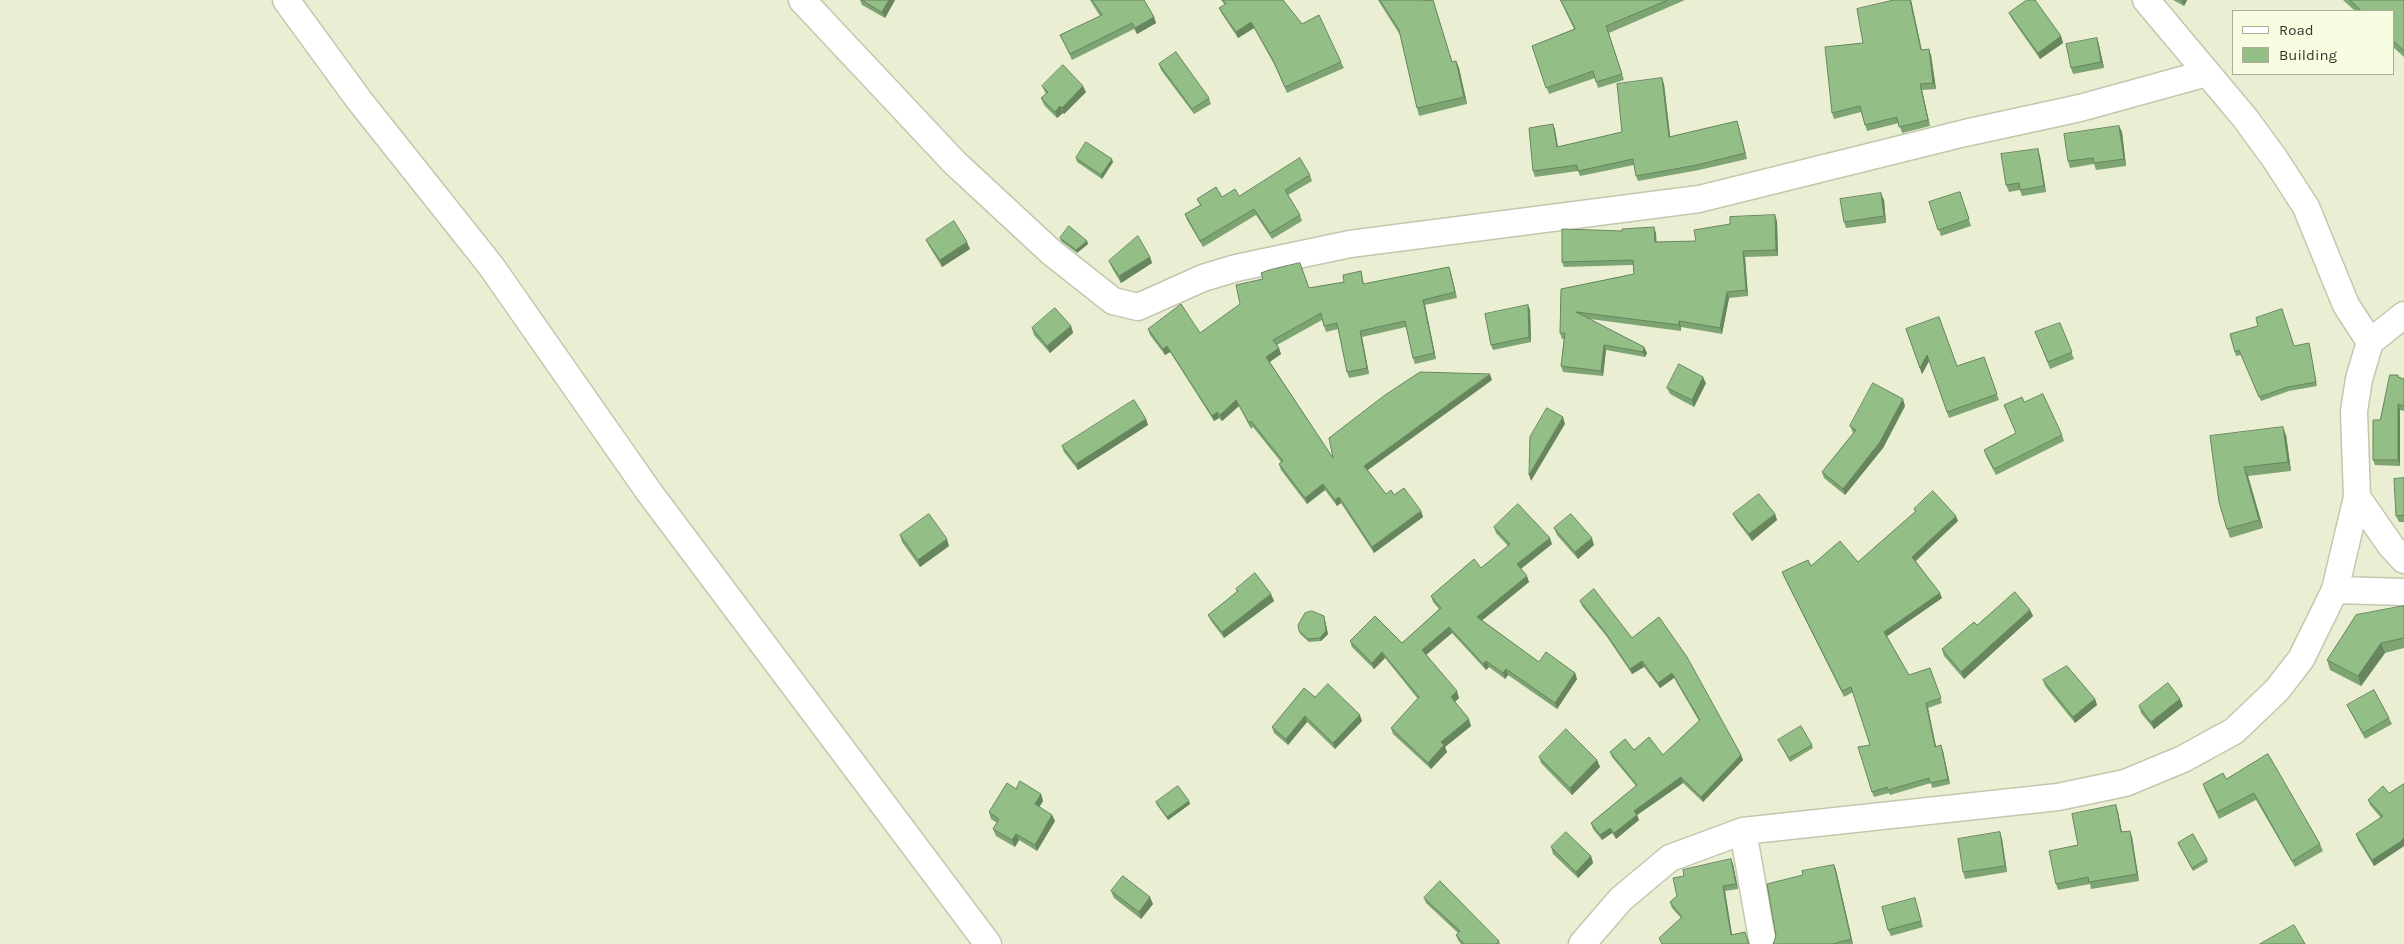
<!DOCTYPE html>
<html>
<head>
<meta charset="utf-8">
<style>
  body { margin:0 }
  #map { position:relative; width:2404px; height:944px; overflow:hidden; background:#eaefd4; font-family:Karla,sans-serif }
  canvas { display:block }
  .legend { position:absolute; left:2232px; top:10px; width:162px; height:65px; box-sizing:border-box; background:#f7fde1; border:1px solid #a9ae99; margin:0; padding:6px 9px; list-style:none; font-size:15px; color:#34372c }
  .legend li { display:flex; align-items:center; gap:10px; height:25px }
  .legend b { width:25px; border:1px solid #a9ae99 }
</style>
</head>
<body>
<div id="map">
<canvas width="2404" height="944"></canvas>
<ul class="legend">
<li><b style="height:6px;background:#fff"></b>Road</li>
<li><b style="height:14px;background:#93bf87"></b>Building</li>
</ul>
</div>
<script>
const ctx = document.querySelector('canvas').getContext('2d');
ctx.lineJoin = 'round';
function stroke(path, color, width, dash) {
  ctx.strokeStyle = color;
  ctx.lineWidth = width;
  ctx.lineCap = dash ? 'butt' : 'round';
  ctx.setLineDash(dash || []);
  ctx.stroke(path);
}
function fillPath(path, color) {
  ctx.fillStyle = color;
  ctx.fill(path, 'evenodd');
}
const street = new Path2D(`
  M286 0 359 100 491 266 649 492 988 944
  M802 0 955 163 1051 252 1113 301 1138 307 1203 278 1236 268 1350 244 1699 199 1965 133 2080 108 2207 73
  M2146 0 2245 118 2275 159 2306 207 2346 305 2370 342
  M2357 497 2391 546 2404 560
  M2335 590 2404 592
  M1743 831 1763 944
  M1582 944 1621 899 1670 858 1743 831 2058 797 2125 783 2183 759 2234 731 2277 690 2301 659 2335 590 2357 497 2354 411 2359 379 2370 342 2404 315`);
const wall = new Path2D(`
  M860 0H895L885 18 862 5Z
  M1090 0H1144L1154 17 1156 23 1137 34 1134 29 1072 60 1060 35 1100 16Z
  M1221 0H1283L1302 24 1341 62 1344 68 1287 93 1275 66 1254 28 1238 38 1222 14 1219 8 1225 5Z
  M1378 0H1421L1422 1 1433 0 1452 62 1456 61 1459 68 1467 104 1419 116 1417 108 1400 35Z
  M1560 0H1685L1609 33 1624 80 1598 88 1595 78 1549 94 1532 46 1574 29Z
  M1894 0H1911L1922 50 1931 55 1936 89 1922 90 1930 126 1902 133 1899 123 1867 131 1861 112 1834 119 1832 113 1863 43Z
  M2173 0H2187L2184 6Z
  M2343 0H2403L2404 1V57L2393 47V11H2355Z
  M2009 13 2061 36 2063 43 2040 59 2012 19Z
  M2097 38 2099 45 2104 68 2073 74 2071 68Z
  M1159 64 1209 98 1211 104 1194 114 1161 70Z
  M1662 78 1664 84 1670 137 1737 121 1747 159 1699 170 1638 181 1636 176 1634 165 1580 176 1578 171 1535 177 1533 171 1553 124 1555 130 1558 147 1622 132Z
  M1042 86 1086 92 1064 114 1063 113 1057 118 1044 105 1041 98 1046 94Z
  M2119 126 2122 132 2126 166 2096 170 2094 164 2070 168 2068 161Z
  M2040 156 2046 192 2022 196 2020 190 2009 192 2006 185Z
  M1076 158 1113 162 1102 179 1077 162Z
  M1310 175 1312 181 1288 195 1300 215 1302 221 1272 239 1256 215 1203 247 1187 220 1185 214 1200 205 1197 199 1239 196Z
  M1960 192 1971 226 1941 236 1929 202Z
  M1884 200 1886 223 1846 228 1844 222Z
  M1777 221 1778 256 1745 257 1748 296 1729 298 1722 334 1681 327V331L1590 319 1644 347 1647 353 1645 357 1606 350 1603 376 1563 372 1561 366 1564 339H1562L1560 333 1561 289 1634 274 1633 265 1564 267 1562 262 1656 233V242L1696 241Z
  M1060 238 1087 241 1088 244 1077 253 1061 241Z
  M926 240 970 249 942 267 929 246Z
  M1150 257 1152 263 1121 283 1112 268 1109 261Z
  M1449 267 1457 298 1425 305 1436 359 1415 364 1413 358 1406 327 1362 337 1369 374 1349 378 1347 372 1338 329 1326 332 1322 320 1277 345 1281 354 1270 362 1333 458 1492 380 1368 470 1386 494 1394 495 1421 511 1423 517 1374 553 1341 503 1337 506 1325 490 1307 504 1281 470 1279 464 1281 462 1253 427 1251 429 1239 406 1222 421 1219 418 1214 421 1170 352 1165 355 1150 335 1148 329 1200 333 1309 288 1344 282 1361 271 1364 284Z
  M1528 305 1530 310 1531 342 1493 350 1491 345Z
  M2060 323 2074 359 2050 369 2038 339Z
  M1071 326 1073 333 1050 353 1034 335 1032 328Z
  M1906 329 1957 366 1984 357 1999 400 1949 418 1929 361 1922 374Z
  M2230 334 2294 346 2310 347 2317 386 2289 391 2261 401 2241 355 2236 356Z
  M2398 375 2399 378 2404 379V411L2400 410V466L2375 465 2373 460 2380 420Z
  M1706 383 1694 407 1670 394 1667 388Z
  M2024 402 2062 435 2064 441 1996 475 1986 456 1984 450 2016 433Z
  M1905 406 1883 448 1845 495 1824 478 1822 472 1853 433 1850 426Z
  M1146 419 1148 425 1078 470 1064 452 1062 446Z
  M2286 435 2291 471 2248 476 2263 528 2230 538 2227 529 2210 436Z
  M2404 478V522H2399L2396 516Z
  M1914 509 1958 521 1916 561 1942 598 1887 636 1909 675 1930 668 1942 703 1928 708 1936 746 1943 751 1950 784 1932 788 1931 783 1890 795 1889 793 1874 797 1872 792 1870 745 1853 692 1844 697 1784 577 1782 572 1811 566 1858 562 1915 512Z
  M1733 514H1775L1777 520 1752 541 1736 520Z
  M1494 527 1552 544 1521 569 1529 582 1482 620 1539 662 1575 673 1577 679 1557 709 1508 675 1505 679 1489 667 1486 670 1452 633 1426 654 1459 698 1455 702 1471 726 1445 747 1447 752 1431 769 1393 734 1391 728 1418 699 1385 658 1374 669 1352 647 1350 641 1402 643 1439 609 1433 602 1431 596 1481 568 1508 546 1496 533Z
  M1554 528 1594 545 1578 559 1557 535Z
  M900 535 949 546 920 567 902 542Z
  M1236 589 1271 594 1274 601 1224 638 1211 621 1208 615 1237 592Z
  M1580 601 1632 638 1659 617 1741 755 1743 760 1703 802 1683 783 1637 815 1639 820 1616 839 1612 833 1602 840 1593 829 1591 823 1636 786 1612 757 1610 752 1634 750 1663 755 1699 721 1674 678 1660 688 1644 667 1632 674 1607 637 1582 606Z
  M2404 606V648L2385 653 2361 686 2330 670 2327 660Z
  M2030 610 2033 616 1964 679 1944 656 1942 649 1977 625Z
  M1325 620 1328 634 1321 641 1309 642 1300 634 1299 631Z
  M2043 680 2095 699 2097 705 2075 723 2045 686Z
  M1315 697 1362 721 1335 749 1307 722 1288 745 1274 733 1272 727Z
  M2347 705 2389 718 2392 724 2365 739 2350 711Z
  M2139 706H2183L2154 729 2141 713Z
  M1778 740 1812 745 1813 748 1790 762Z
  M2268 754 2320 844 2323 851 2295 867 2256 800 2219 819 2205 790 2203 784 2226 779Z
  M1539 757 1597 760 1600 767 1572 795 1541 763Z
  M2404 784V846L2374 866 2358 840 2356 834 2381 818 2370 805 2368 800 2389 793Z
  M1016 789 1041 794 1043 801 1039 807 1052 815 1055 821 1037 851 1019 840 1015 847 996 836 993 829 997 823 991 819 989 812Z
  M1189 801 1190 804 1168 820 1157 805 1156 802Z
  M2118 812 2122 832 2132 837 2139 881 2091 889 2090 884 2058 890 2056 884Z
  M2002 839 2007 872 1965 879 1963 872Z
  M2178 843 2207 859 2208 862 2193 871Z
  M1551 847 1591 856 1593 863 1578 878 1553 854Z
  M1731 859 1733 864 1738 889 1725 891 1732 935 1749 944 1681 918 1672 908 1670 902 1677 896 1684 876Z
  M1834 865 1836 870 1853 944H1773L1803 875Z
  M1111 891 1153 904 1141 919 1114 898Z
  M1424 898 1499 941 1500 944H1461L1458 940 1456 935 1458 933 1426 903Z
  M1917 905 1923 927 1891 936 1888 930Z`);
const shadedWall = new Path2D(`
  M889 0H895L885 18 882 12Z
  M1910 0H1911L1923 57 1921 50Z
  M2181 0H2187L2184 6Z
  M1154 17 1156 23 1137 34 1135 28Z
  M1251 22 1254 28 1238 38 1236 32Z
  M2061 36 2063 43 2040 59 2038 53Z
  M2097 38 2099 45 2104 68 2101 62Z
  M1929 49 1931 55 1936 89 1933 83Z
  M1456 61 1459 68 1467 104 1464 97Z
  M1662 78 1664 84 1671 143 1669 137Z
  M1920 84 1922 90 1930 126 1928 120Z
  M1083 86 1086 92 1064 114 1062 108Z
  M1060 106 1063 113 1057 118 1055 112Z
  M1737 121 1739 127 1747 159 1745 153Z
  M1553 124 1555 130 1559 153 1557 147Z
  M2119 126 2122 132 2126 166 2124 159Z
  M2038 149 2040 156 2046 192 2044 186Z
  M1112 159 1113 162 1102 179 1101 175Z
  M1881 193 1884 200 1886 223 1884 216Z
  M1775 215 1777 221 1778 256 1776 250Z
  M1654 227 1656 233 1657 248 1655 242Z
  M1087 241 1088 244 1077 253 1076 250Z
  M967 242 970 249 942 267 940 260Z
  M1743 251 1745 257 1748 296 1746 290Z
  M1150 257 1152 263 1121 283 1119 276Z
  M1449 267 1451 273 1457 298 1455 292Z
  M1727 292 1729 298 1722 334 1720 328Z
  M1423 300 1425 305 1436 359 1434 353Z
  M1528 305 1530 310 1531 342 1529 337Z
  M1679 321 1681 327V331L1679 325Z
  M1071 326 1073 333 1050 353 1047 346Z
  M1360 331 1362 337 1369 374 1367 368Z
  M1604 345 1606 350 1603 376 1601 371Z
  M1167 346 1170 352 1165 355 1163 349Z
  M1644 347 1647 353 1645 357 1643 352Z
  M1279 348 1281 354 1268 363 1266 357Z
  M1927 355 1929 361 1922 374 1920 368Z
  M1490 374 1492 380 1366 471 1364 466Z
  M1703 377 1706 383 1694 407 1692 400Z
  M1903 399 1905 406 1883 448 1845 495 1843 489Z
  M1236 400 1239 406 1222 421 1220 415Z
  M2398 404 2400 410V466L2398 460Z
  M1217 412 1219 418 1214 421 1212 416Z
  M1563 417 1565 424 1531 481 1529 475Z
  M1146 419 1148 425 1078 470 1076 464Z
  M2283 427 2286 435 2291 471 2288 462Z
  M2244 467 2248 476 2263 528 2259 520Z
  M1323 484 1325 490 1307 504 1305 498Z
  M1339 497 1341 503 1337 506 1335 500Z
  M1421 511 1423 517 1374 553 1372 547Z
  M1775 514 1777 520 1752 541 1749 534Z
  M1956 516 1958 521 1914 562 1912 557Z
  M1550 538 1552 544 1519 570 1517 564Z
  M1592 538 1594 545 1578 559 1575 552Z
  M947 539 949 546 920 567 918 560Z
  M1527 576 1529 582 1479 623 1477 617Z
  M1940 593 1942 598 1886 637 1884 632Z
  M1271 594 1274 601 1224 638 1222 632Z
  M2030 610 2033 616 1964 679 1961 672Z
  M1324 616 1328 634 1321 641 1320 638Z
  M1449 627 1452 633 1425 656 1422 650Z
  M2381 643 2385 653 2361 686 2358 676Z
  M1382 652 1385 658 1374 669 1372 663Z
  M1486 661 1489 667 1486 670 1483 664Z
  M1642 661 1644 667 1632 674 1630 669Z
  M1506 669 1508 675 1505 679 1503 673Z
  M1575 673 1577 679 1557 709 1555 703Z
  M1672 673 1674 678 1660 688 1658 683Z
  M1457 691 1459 698 1453 703 1451 697Z
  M2095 699 2097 705 2075 723 2073 717Z
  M2180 699 2183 706 2154 729 2151 722Z
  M1926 703 1928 708 1937 752 1935 747Z
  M1360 715 1362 721 1335 749 1333 743Z
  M1305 716 1307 722 1288 745 1286 739Z
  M1469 719 1471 726 1445 747 1447 752 1431 769 1428 763 1441 742Z
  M1941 745 1943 751 1950 784 1948 779Z
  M1741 755 1743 760 1703 802 1701 797Z
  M1597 760 1600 767 1572 795 1570 788Z
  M1681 777 1683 783 1637 815 1639 820 1616 839 1614 833 1634 811Z
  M1041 794 1043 801 1037 811 1035 804Z
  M1189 801 1190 804 1168 820 1167 817Z
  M2116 805 2118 812 2123 839 2121 832Z
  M1052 815 1055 821 1037 851 1035 845Z
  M1610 828 1612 833 1602 840 1600 835Z
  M2130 831 2132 837 2139 881 2137 874Z
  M2000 832 2002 839 2007 872 2005 866Z
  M1016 834 1019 840 1015 847 1012 840Z
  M2404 838V846L2374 866 2372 860Z
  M1591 856 1593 863 1578 878 1576 872Z
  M1731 859 1733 864 1738 889 1736 884Z
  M1834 865 1836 870 1853 944 1851 939Z
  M1723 886 1725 891 1733 941 1731 935Z
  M1150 897 1153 904 1141 919 1139 912Z`);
const building = new Path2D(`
  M862 0H889L882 12Z
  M1092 0H1144L1154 17 1135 28 1132 23 1070 54 1060 35 1102 15Z
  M1223 0H1283L1302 24 1319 15 1341 62 1285 87 1273 60 1251 22 1236 32 1219 8 1226 4Z
  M1380 0H1421L1422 1 1433 0 1452 62 1456 61 1464 97 1417 108 1399 30Z
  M1561 0H1668L1606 26 1622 74 1596 82 1593 71 1546 88 1532 46 1575 29Z
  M1894 0H1910L1921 50 1929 49 1933 83 1920 84 1928 120 1899 127 1897 117 1865 125 1860 106 1832 113 1825 47 1863 43 1857 9Z
  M2027 0H2035L2061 36 2038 53 2009 13Z
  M2350 0H2403L2404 1V51L2393 40V11H2362Z
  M2097 38 2101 62 2071 68 2066 44Z
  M1176 52 1209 98 1192 109 1159 64Z
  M1063 65 1083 86 1062 108 1060 106 1055 112 1041 98 1048 92 1042 86Z
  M1662 78 1669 137 1737 121 1745 153 1697 165 1636 176 1633 159 1578 171 1577 165 1533 171 1529 128 1553 124 1557 147 1622 132 1617 84Z
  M2119 126 2124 159 2094 163 2093 158 2068 161 2064 134Z
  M1086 142 1112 159 1101 175 1076 158Z
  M2038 149 2044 186 2020 190 2019 183 2006 185 2001 154Z
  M1300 158 1310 175 1285 190 1300 215 1270 233 1254 209 1200 241 1185 214 1201 205 1197 199 1216 187 1222 197 1235 189 1239 196Z
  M1960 192 1969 219 1938 230 1929 202Z
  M1881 193 1884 216 1844 222 1840 199Z
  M1775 215 1776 250 1743 251 1746 290 1727 292 1720 328 1679 321V325L1576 312 1644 347 1643 352 1604 345 1601 371 1561 366 1565 333H1560L1561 289 1634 274 1633 260 1562 262V229L1622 231V229L1654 227 1655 242 1696 241 1694 230 1730 224V217Z
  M954 221 967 242 940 260 926 240Z
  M1069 226 1087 241 1076 250 1060 238Z
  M1138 236 1150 257 1119 276 1109 261Z
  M1300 263 1309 288 1344 282 1343 275 1361 271 1363 284 1449 267 1455 292 1423 300 1434 353 1413 358 1405 321 1360 331 1367 368 1347 372 1337 323 1324 326 1321 313 1273 340 1279 348 1266 357 1333 458 1329 438 1385 395 1420 372 1490 374 1364 466 1386 494 1391 490 1394 495 1404 488 1421 511 1372 547 1339 497 1335 500 1323 484 1305 498 1279 464 1283 461 1251 421 1249 423 1236 400 1220 415 1217 412 1212 416 1167 346 1163 349 1148 329 1181 304 1200 333 1240 304 1236 285 1263 279 1261 273 1269 270Z
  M1528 305 1529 337 1491 345 1485 314Z
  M1055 308 1071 326 1047 346 1032 328Z
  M2282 309 2294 346 2309 343 2316 382 2288 387 2259 397 2239 350 2235 352 2230 334 2258 326 2256 318Z
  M1939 317 1957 366 1984 357 1997 394 1947 412 1927 355 1920 368 1906 329Z
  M2060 323 2072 352 2048 362 2035 332Z
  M1679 364 1703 377 1692 400 1667 388Z
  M2390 375H2398V377L2404 379V406L2398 404V460H2373V420H2380Z
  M1873 383 1903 399 1880 442 1843 489 1822 472 1856 430 1850 426Z
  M2043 394 2062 435 1994 469 1984 450 2016 433 2004 405 2022 397 2024 402Z
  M1134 400 1146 419 1076 464 1062 446Z
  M1547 408 1563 417 1529 475 1530 437Z
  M2283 427 2288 462 2244 467 2259 520 2227 529 2219 502 2210 436Z
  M2404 478V515L2396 516 2394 479Z
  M1933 491 1956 516 1912 557 1940 593 1884 632 1909 675 1930 668 1941 698 1926 703 1935 747 1941 745 1948 779 1930 783 1929 778 1888 790 1887 787 1872 792 1858 747 1870 745 1851 687 1842 691 1782 572 1808 560 1811 566 1840 541 1858 562 1916 511 1914 509Z
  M1759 494 1775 514 1749 534 1733 514Z
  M1518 504 1550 538 1517 564 1527 576 1477 617 1539 662 1546 652 1575 673 1555 703 1506 669 1503 673 1486 661 1483 664 1449 627 1422 650 1457 691 1451 697 1469 719 1441 742 1444 745 1428 763 1391 728 1419 697 1382 652 1372 663 1350 641 1375 616 1402 643 1441 608 1431 596 1474 559 1481 568 1510 544 1494 527Z
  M929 514 947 539 918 560 900 535Z
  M1571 514 1592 538 1575 552 1554 528Z
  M1255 573 1271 594 1222 632 1208 615 1238 591 1236 589Z
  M1594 589 1632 638 1659 617 1687 657 1741 755 1701 797 1681 777 1634 811 1637 815 1614 833 1610 828 1600 835 1591 823 1637 785 1610 752 1625 739 1634 750 1649 737 1663 755 1700 720 1672 673 1658 683 1642 661 1630 669 1605 632 1580 601Z
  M2015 592 2030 610 1961 672 1942 649 1974 622 1977 625Z
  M2404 606V638L2381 643 2358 676 2327 660 2356 615Z
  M1312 611 1324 616 1326 631 1320 638 1308 639 1299 631 1298 625 1305 613Z
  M2067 666 2095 699 2073 717 2043 680Z
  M2168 683 2180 699 2151 722 2139 706Z
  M1328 684 1360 715 1333 743 1305 716 1286 739 1272 727 1304 688 1315 697Z
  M2374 690 2389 718 2363 733 2347 705Z
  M1801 726 1812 745 1789 758 1778 740Z
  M1566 729 1597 760 1570 788 1539 757Z
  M2268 754 2320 844 2292 861 2254 793 2217 812 2203 784 2223 773 2226 779Z
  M1020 781 1041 794 1035 804 1052 815 1035 845 1016 834 1012 840 993 829 999 819 989 812 1007 783 1016 789Z
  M2404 784V838L2400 842 2372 860 2356 834 2383 816 2368 800 2383 786 2389 793Z
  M1178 786 1189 801 1167 817 1156 802Z
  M2116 805 2121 832 2130 831 2137 874 2089 882 2088 877 2056 884 2049 851 2078 845 2072 814Z
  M1566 832 1591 856 1576 872 1551 847Z
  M2000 832 2005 866 1963 872 1958 839Z
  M2193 834 2207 859 2192 868 2178 843Z
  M1731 859 1736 884 1723 886 1731 935 1745 932 1749 944H1662L1659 938 1682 917 1670 902 1677 896 1673 878 1684 876 1683 870Z
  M1834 865 1851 939 1833 944H1773L1776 936 1767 884 1803 875 1802 871Z
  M1123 876 1150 897 1139 912 1111 891Z
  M1440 881 1499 941 1496 944H1464L1456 935 1460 931 1424 898Z
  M1915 898 1921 921 1888 930 1882 907Z
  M2294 925 2305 944H2260Z`);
stroke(street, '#c2c7ad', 29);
stroke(street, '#fff', 26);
fillPath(wall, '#7ea474');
fillPath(shadedWall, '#67865e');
fillPath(building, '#93bf87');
stroke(building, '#67865e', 1);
</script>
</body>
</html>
